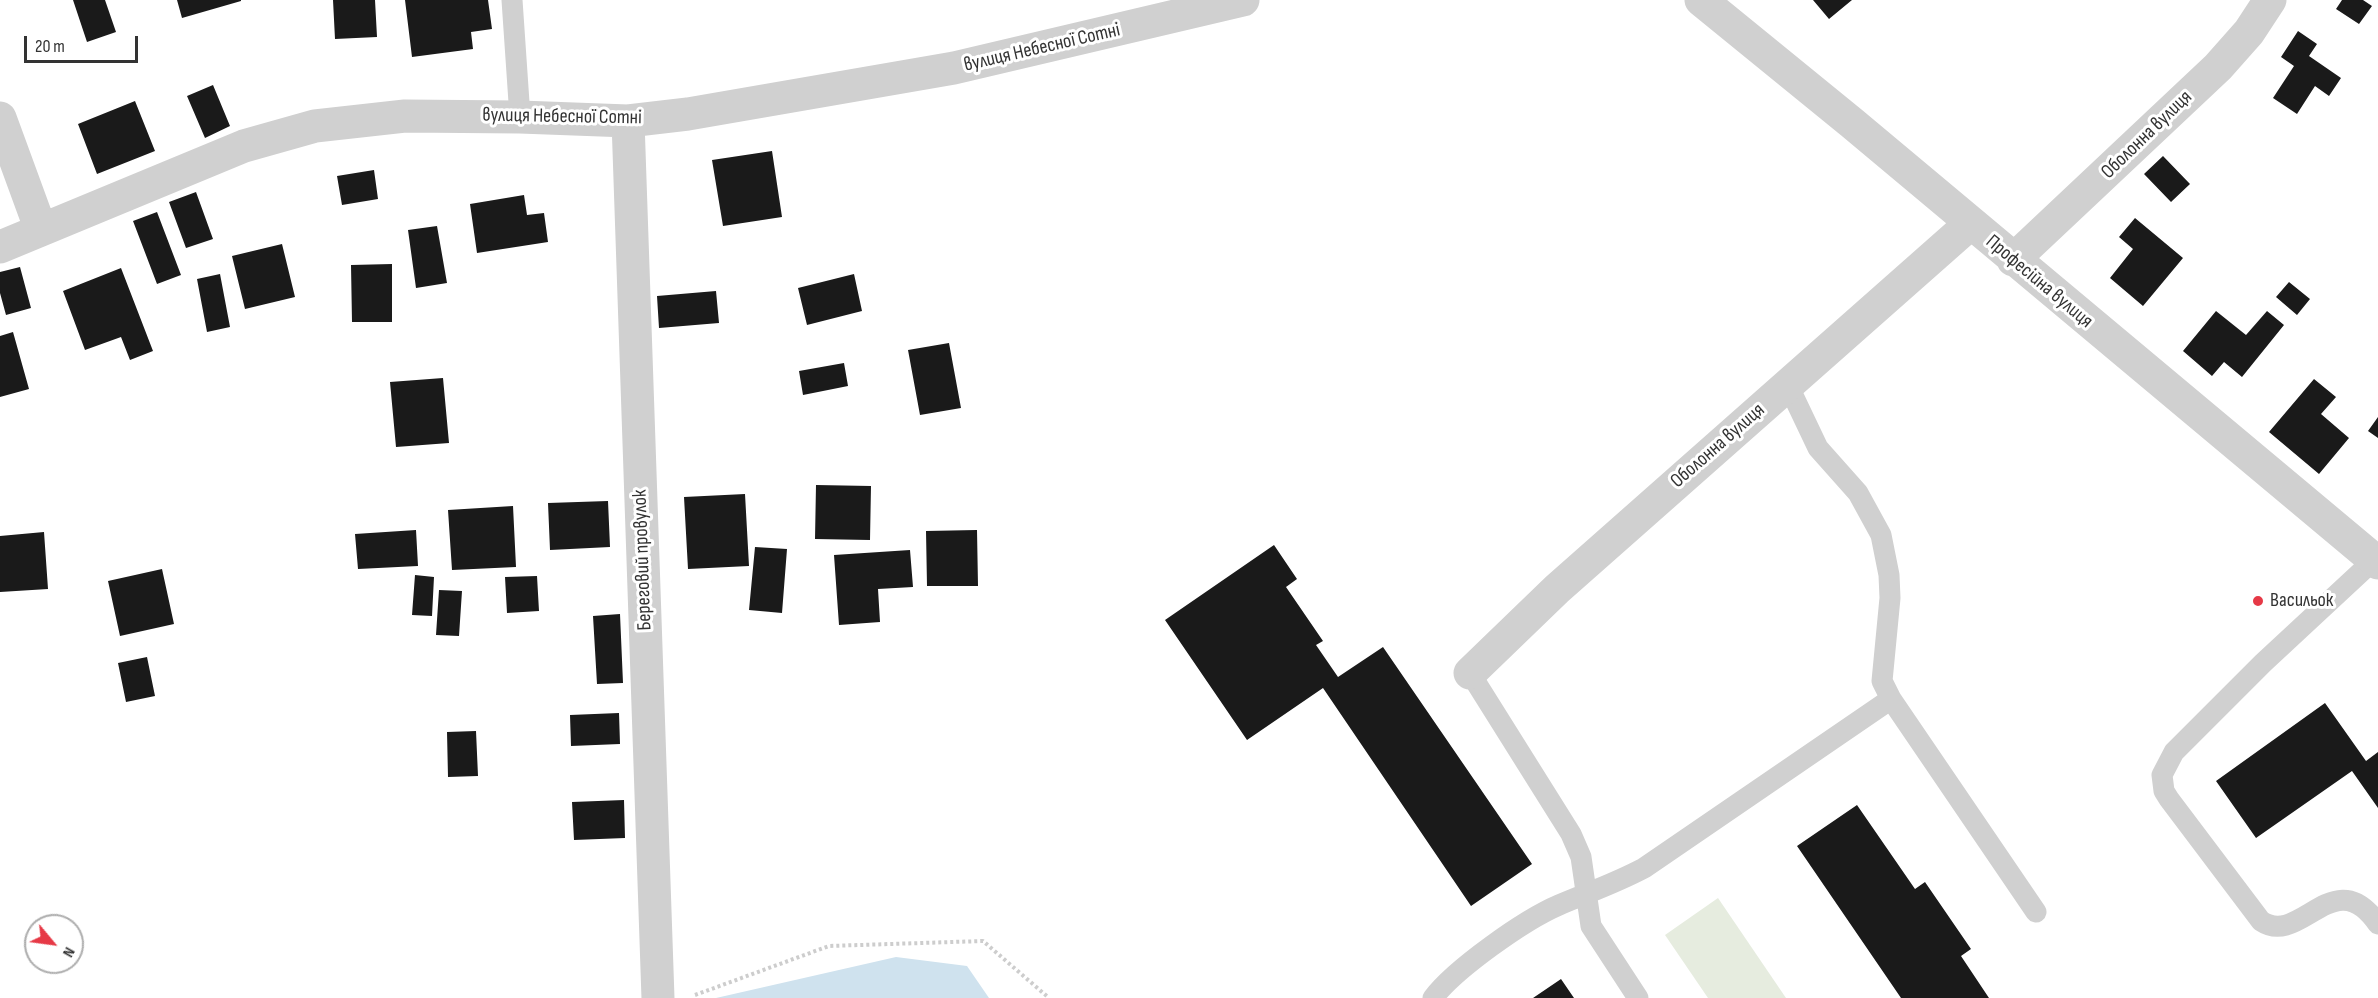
<!DOCTYPE html>
<html>
<head>
<meta charset="utf-8">
<style>
  body { margin:0 }
  #map { position:relative; width:2378px; height:998px; overflow:hidden; background:#fff; font-family:"Sofia Sans Condensed",sans-serif }
  canvas { display:block }
  .north { position:absolute; left:24px; top:914px; width:60px; height:60px; box-sizing:border-box; background:#fff; border:2px solid #adadad; border-radius:50%; rotate:119deg; font-size:16px; font-weight:700; line-height:24px; text-align:center; color:#333 }
  .north::after { content:''; display:block; margin:auto; width:21px; height:27px; background:#e63946; clip-path:polygon(50% 0,100% 100%,50% 72%,0 100%) }
  .scale { position:absolute; left:24px; top:36px; width:114px; height:27px; box-sizing:border-box; border:3px solid #333; border-top:0; padding-left:8px; font-size:18px; line-height:21px; white-space:nowrap; color:#333; -webkit-text-stroke:4px #fff; paint-order:stroke }
</style>
</head>
<body>
<div id="map">
<canvas width="2378" height="998"></canvas>
<div class="north">N</div>
<div class="scale">20 m</div>
</div>
<script>
const ctx = document.querySelector('canvas').getContext('2d');
ctx.lineJoin = 'round';
function fillPath(path, color) {
  ctx.fillStyle = color;
  ctx.fill(path, 'evenodd');
}
function stroke(path, color, width, dash) {
  ctx.strokeStyle = color;
  ctx.lineWidth = width;
  ctx.lineCap = dash ? 'butt' : 'round';
  ctx.setLineDash(dash || []);
  ctx.stroke(path);
}
function drawText(font, color, halo, rows, align = 'center') {
  ctx.font = font + ' "Sofia Sans Condensed",sans-serif';
  ctx.lineWidth = 6;
  ctx.setLineDash([]);
  ctx.textBaseline = 'middle';
  ctx.strokeStyle = halo;
  ctx.fillStyle = color;
  for (const [text, x, y, turn = 0] of rows) {
    ctx.save();
    ctx.translate(x, y);
    ctx.rotate((+turn || 0) * Math.PI / 180);
    ctx.textAlign = isNaN(turn) ? turn : align;
    if (halo) ctx.strokeText(text, 0, 0);
    ctx.fillText(text, 0, 0);
    ctx.restore();
  }
}
const green = new Path2D(`
  M1718 898 1786 998H1708L1665 935Z`);
const water = new Path2D(`
  M896 957 967 966 989 998H716Z`);
const building = new Path2D(`
  M73 0H105L116 32 87 42Z
  M177 0H241V1L182 18Z
  M333 0H375L377 37 335 39Z
  M405 0H488L492 29 471 32 473 49 412 57Z
  M1813 0H1852L1829 19Z
  M2342 0H2363L2372 6 2359 24 2336 9Z
  M2298 31 2317 44 2309 56 2341 78 2329 96 2315 86 2297 114 2273 98 2294 66 2281 57Z
  M213 85 230 126 205 138 187 96Z
  M135 101 155 151 97 174 78 124Z
  M772 151 782 217 723 226 712 160Z
  M2163 156 2190 184 2171 202 2144 174Z
  M374 170 378 199 342 205 337 176Z
  M196 192 213 239 186 248 169 202Z
  M524 195 527 215 544 213 548 242 477 253 470 204Z
  M157 212 181 275 157 284 133 221Z
  M2135 218 2183 258 2143 306 2110 278 2133 249 2119 237Z
  M437 226 447 283 416 288 408 230Z
  M282 244 295 297 245 309 232 256Z
  M392 264V322H352L351 265Z
  M20 267 31 308 6 315 0 293V272Z
  M121 268 153 351 130 360 121 337 85 350 63 291Z
  M220 274 230 327 207 332 197 279Z
  M854 274 862 311 807 325 798 288Z
  M2289 282 2310 299 2297 315 2276 297Z
  M716 291 719 323 659 328 657 296Z
  M2216 311 2246 335 2267 311 2284 325 2242 377 2224 362 2212 376 2183 351Z
  M13 332 29 389 0 397V336Z
  M949 343 961 408 920 415 908 350Z
  M844 363 848 386 803 395 799 371Z
  M443 378 449 443 396 447 390 382Z
  M2314 379 2336 397 2321 414 2349 438 2319 474 2269 432Z
  M2378 417V438L2368 431Z
  M816 485 871 486 870 540 815 539Z
  M745 494 749 566 688 569 684 497Z
  M608 501 610 547 550 550 548 503Z
  M513 506 516 567 452 570 448 510Z
  M416 530 418 566 358 569 355 534Z
  M977 530 978 586H927L926 531Z
  M44 532 48 589 0 592V536Z
  M1274 545 1297 579 1286 587 1323 641 1316 645 1338 677 1383 647 1532 864 1471 906 1323 688 1247 740 1165 620Z
  M755 547 787 549 782 613 749 610Z
  M910 550 913 587 878 589 880 622 839 625 834 555Z
  M162 569 174 624 120 636 108 581Z
  M415 575 434 577 432 616 412 615Z
  M537 576 539 611 507 613 505 577Z
  M439 590 462 591 459 636 436 635Z
  M620 614 623 683 597 684 593 616Z
  M147 657 155 696 126 702 118 663Z
  M2325 703 2366 761 2378 752V808L2352 771 2256 838 2216 781Z
  M619 713 620 744 571 746 570 715Z
  M476 731 478 776 448 777 447 732Z
  M624 800 625 838 574 840 572 802Z
  M1857 805 1915 889 1925 882 1971 949 1961 956 1989 998H1901L1797 846Z
  M1561 979 1574 998H1533Z`);
const path = new Path2D(`
  M695 995 829 946 983 941 1049 998`);
const lane = new Path2D(`
  M512 0 520 117
  M1788 385 1818 448 1858 493 1881 535 1889 575 1890 598 1882 681 1891 699
  M2374 560 2263 663 2174 752 2162 775 2164 791 2169 799 2261 921C2301 948 2334 860 2378 924
  M1470 673 1571 834 1581 857 1591 926 1638 998
  M1433 998C1455 969 1524 920 1559 905 1587 893 1616 883 1644 868L1891 699 2036 912`);
const street = new Path2D(`
  M1701 0 1852 123 2378 563
  M0 118 41 230
  M628 121 658 998
  M0 247 244 146 315 126 405 116 520 117 628 121 688 114 954 68 1243 0
  M2013 260 2218 67 2249 32 2270 0
  M1470 673 1557 589 1970 224`);
const markers = [
  [2258,601,6,"#e63946"]
];
const streetNames = [
  ["вулиця Небесної Сотні",1042,48,-13],
  ["вулиця Небесної Сотні",562,117,1],
  ["Оболонна вулиця",2147,135,-44],
  ["Професійна вулиця",2039,282,40],
  ["Оболонна вулиця",1718,446,-41],
  ["Береговий провулок",643,560,-92]
];
const poiNames = [
  ["Васильок",2270,601]
];
fillPath(green, '#e6ecdf');
fillPath(water, '#cfe2ee');
fillPath(building, '#1a1a1a');
stroke(path, '#cdcdcd', 4, [3, 3]);
stroke(lane, '#d0d0d0', 21);
stroke(street, '#d0d0d0', 33);
for (const [x, y, r, color] of markers) {
  const dot = new Path2D();
  dot.arc(x, y, r, 0, 2 * Math.PI);
  ctx.fillStyle = color;
  ctx.fill(dot);
  stroke(dot, '#fff', 2);
}
drawText('20px', '#333', '#fff', streetNames);
drawText('20px', '#333', '#fff', poiNames, 'left');
</script>
</body>
</html>
